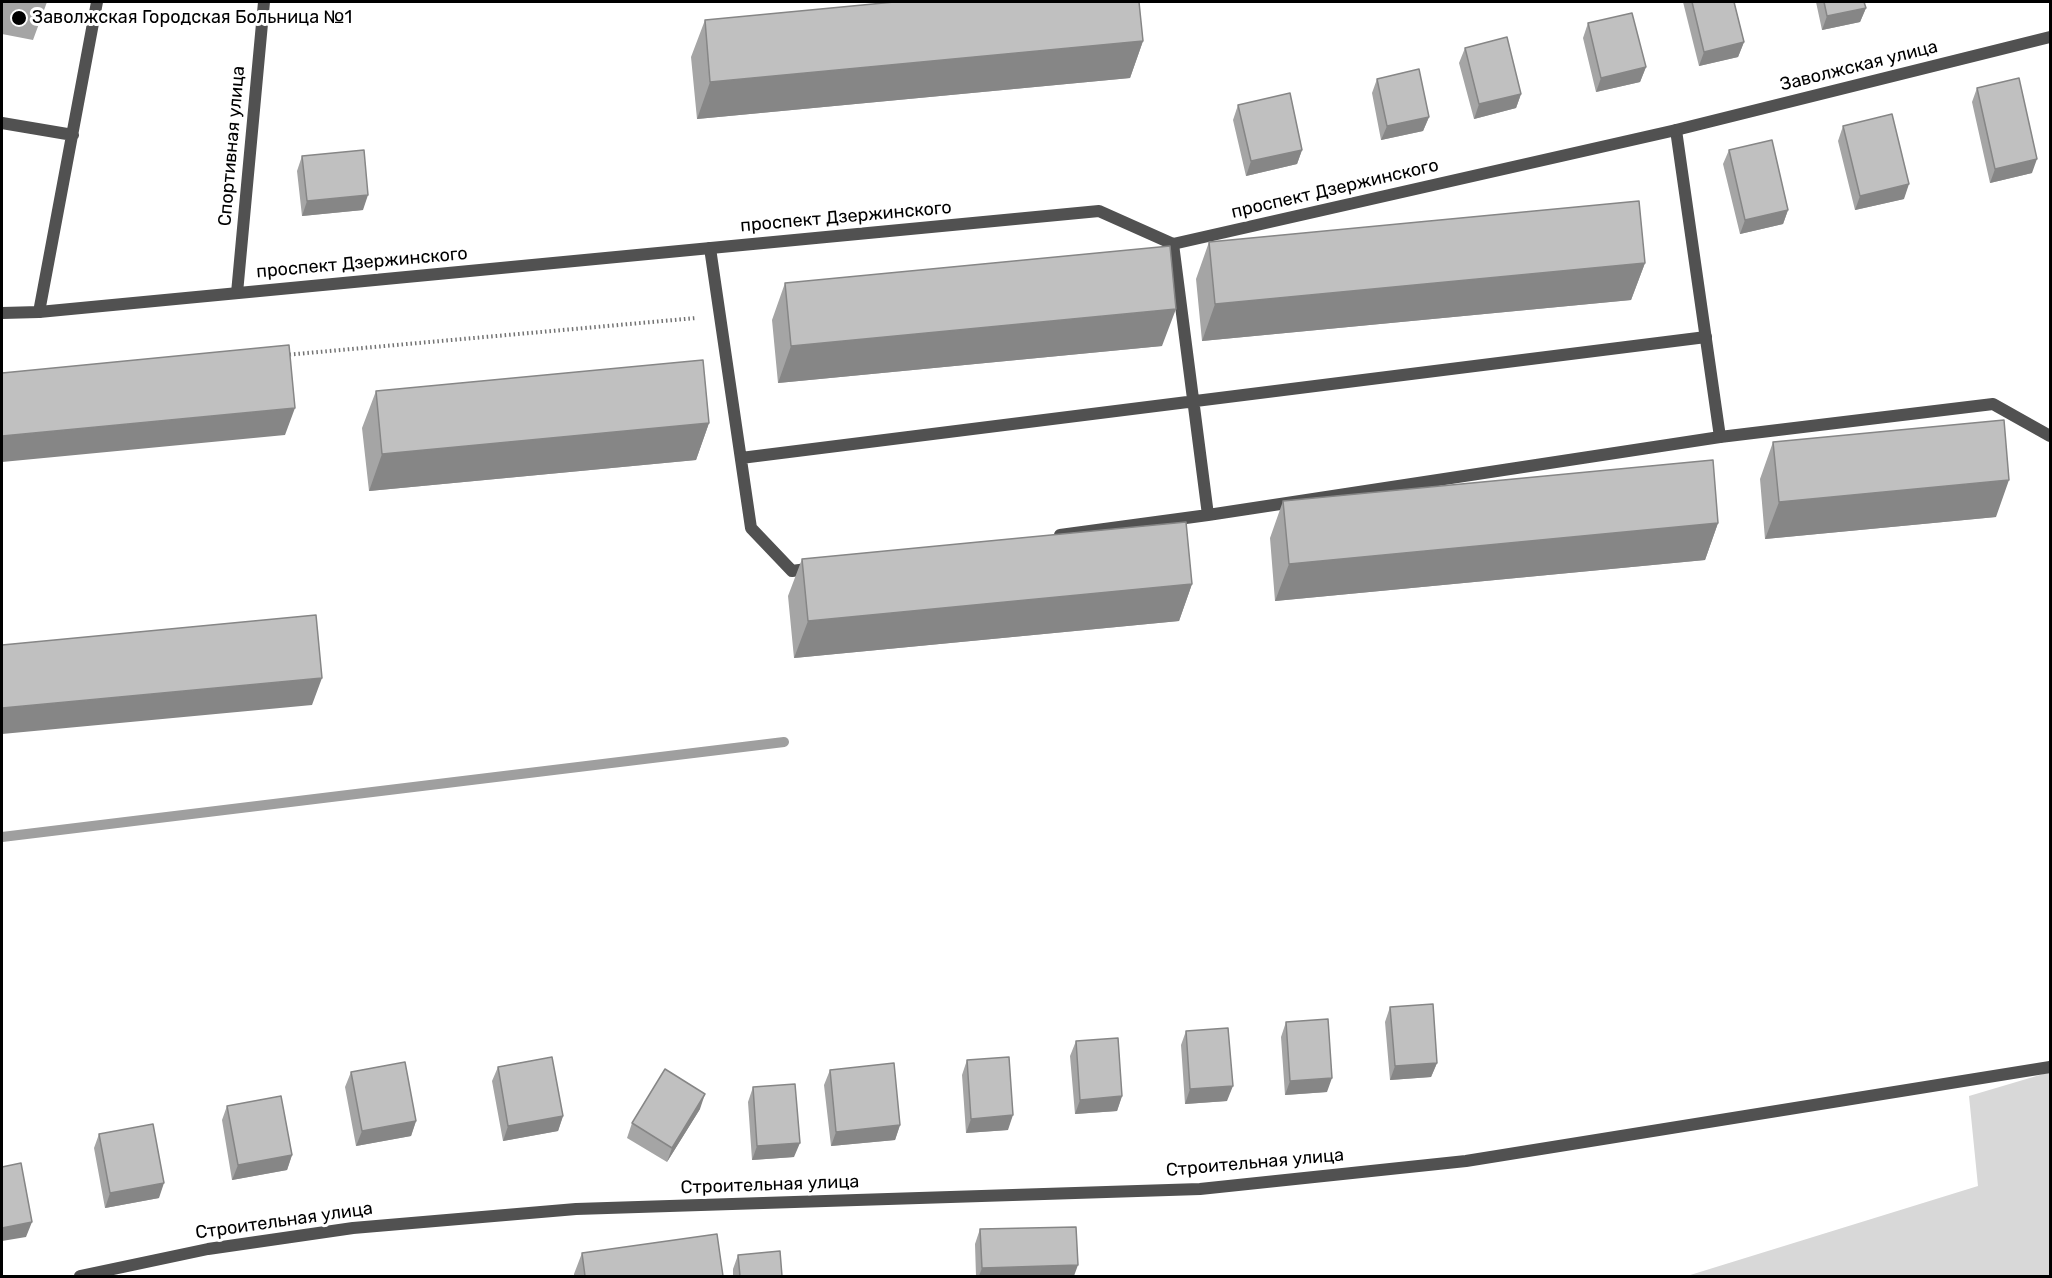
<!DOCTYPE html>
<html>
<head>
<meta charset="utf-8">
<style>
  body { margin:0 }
  #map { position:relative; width:2052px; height:1278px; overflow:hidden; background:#fff; font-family:Rubik,sans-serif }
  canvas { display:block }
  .frame { position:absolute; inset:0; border:3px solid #000; pointer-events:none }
</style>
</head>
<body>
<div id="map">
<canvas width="2052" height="1278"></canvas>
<div class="frame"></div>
</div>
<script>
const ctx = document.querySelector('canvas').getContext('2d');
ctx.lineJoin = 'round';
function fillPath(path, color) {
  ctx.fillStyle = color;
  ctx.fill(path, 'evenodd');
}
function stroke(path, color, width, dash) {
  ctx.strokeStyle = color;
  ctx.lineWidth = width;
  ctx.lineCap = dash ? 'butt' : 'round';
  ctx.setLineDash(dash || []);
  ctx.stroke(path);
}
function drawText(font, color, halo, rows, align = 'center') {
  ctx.font = font + ' Rubik,sans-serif';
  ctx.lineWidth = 6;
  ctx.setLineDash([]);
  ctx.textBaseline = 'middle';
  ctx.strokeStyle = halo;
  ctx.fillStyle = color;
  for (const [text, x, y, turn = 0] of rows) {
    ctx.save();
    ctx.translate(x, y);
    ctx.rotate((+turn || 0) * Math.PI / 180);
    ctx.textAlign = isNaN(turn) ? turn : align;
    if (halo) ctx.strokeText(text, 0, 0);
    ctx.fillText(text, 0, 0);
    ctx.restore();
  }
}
const green = new Path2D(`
  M2050 1072V1276H1687L1978 1186 1969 1096Z`);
const stream = new Path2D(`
  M2 837 784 742`);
const path = new Path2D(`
  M285 355 696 318`);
const service = new Path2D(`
  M2 123 73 135
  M1173 244 1208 515
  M710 248 751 528 792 571 814 568
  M39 312 97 2
  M741 458 1706 337
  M1060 535 1208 515 1720 437`);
const minor = new Path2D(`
  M2050 37 1676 130 1720 437 1993 404 2050 436
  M237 293 264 2
  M80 1276 208 1249 353 1228 576 1209 1200 1189 1466 1161 2050 1067`);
const tertiary = new Path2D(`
  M2 313 39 312 1099 211 1173 244 1676 130`);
const wall = new Path2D(`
  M2 2H47L33 40 2 34Z
  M1683 2H1734L1744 42 1738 57 1699 66Z
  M1816 2H1864L1866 8 1860 22 1822 30Z
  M705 20 1143 41 1130 78 697 119 691 57Z
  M1588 23 1646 67 1640 82 1596 92 1583 38Z
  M1465 48 1521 94 1516 108 1474 119 1459 63Z
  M1377 79 1429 117 1423 131 1381 140 1372 93Z
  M1977 88 2032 173 1990 183 1972 102Z
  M1238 105 1302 150 1297 164 1246 176 1233 120Z
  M1843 126 1904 199 1855 210 1838 141Z
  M1729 150 1788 210 1783 224 1740 234 1723 164Z
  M302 156 363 210 302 216 297 171Z
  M1209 242 1645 263 1631 300 1202 341 1196 279Z
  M785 283 1162 346 778 383 772 320Z
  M376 391 709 423 696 460 369 491 362 428Z
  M1773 442 1996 517 1765 539 1760 479Z
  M1283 501 1718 523 1705 560 1275 601 1270 538Z
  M802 559 1192 584 1179 621 794 658 788 596Z
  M1390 1007 1437 1063 1431 1077 1390 1080 1385 1022Z
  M1286 1022 1327 1092 1285 1095 1281 1037Z
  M1186 1031 1227 1101 1185 1104 1181 1045Z
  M1076 1041 1122 1096 1117 1111 1075 1114 1070 1056Z
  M967 1060 1008 1130 966 1133 962 1075Z
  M498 1067 563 1116 558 1131 503 1141 492 1081Z
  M830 1070 900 1125 895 1140 831 1146 824 1085Z
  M351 1072 416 1121 411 1136 356 1146 345 1087Z
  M753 1087 794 1157 752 1160 748 1102Z
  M227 1106 292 1155 287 1170 232 1180 222 1120Z
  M700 1109 667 1162 627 1138 632 1123Z
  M99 1134 159 1198 105 1208 94 1148Z
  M980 1229 1074 1276H976L975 1244Z
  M582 1253 723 1276H574V1274Z
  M738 1255 782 1276H733V1269Z`);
const shadedWall = new Path2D(`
  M1866 8 1860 22 1822 30 1827 16Z
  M1143 41 1130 78 697 119 710 82Z
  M1744 42 1738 57 1699 66 1704 52Z
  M1646 67 1640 82 1596 92 1601 78Z
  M1521 94 1516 108 1474 119 1479 104Z
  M1429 117 1423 131 1381 140 1387 126Z
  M1302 150 1297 164 1246 176 1251 161Z
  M2037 159 2032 173 1990 183 1995 169Z
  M1909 184 1904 199 1855 210 1860 196Z
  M368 195 363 210 302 216 307 201Z
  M1788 210 1783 224 1740 234 1745 220Z
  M1645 263 1631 300 1202 341 1215 304Z
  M1176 309 1162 346 778 383 791 346Z
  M295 408 285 435 2 462V436Z
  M709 423 696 460 369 491 382 454Z
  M2009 480 1996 517 1765 539 1779 502Z
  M1718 523 1705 560 1275 601 1289 564Z
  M1192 584 1179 621 794 658 808 621Z
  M322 678 312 705 2 734V708Z
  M1437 1063 1431 1077 1390 1080 1395 1066Z
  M1332 1078 1327 1092 1285 1095 1290 1081Z
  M1233 1086 1227 1101 1185 1104 1190 1089Z
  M705 1094 700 1109 667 1162 672 1148Z
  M1122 1096 1117 1111 1075 1114 1080 1100Z
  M1013 1115 1008 1130 966 1133 971 1119Z
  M563 1116 558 1131 503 1141 508 1126Z
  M416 1121 411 1136 356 1146 362 1131Z
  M900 1125 895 1140 831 1146 836 1132Z
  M800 1143 794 1157 752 1160 757 1146Z
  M292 1155 287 1170 232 1180 238 1165Z
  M164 1183 159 1198 105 1208 110 1193Z
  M32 1222 26 1237 2 1241V1228Z
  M1078 1265 1074 1276H979L982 1268Z`);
const building = new Path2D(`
  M894 2H1139L1143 41 710 82 705 20Z
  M1692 2H1734L1744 42 1704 52Z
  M1824 2H1864L1866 8 1827 16Z
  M1632 13 1646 67 1601 78 1588 23Z
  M1507 37 1521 94 1479 104 1465 48Z
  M1419 69 1429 117 1387 126 1377 79Z
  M2019 78 2037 159 1995 169 1977 88Z
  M1290 93 1302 150 1251 161 1238 105Z
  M1892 114 1909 184 1860 196 1843 126Z
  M1772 140 1788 210 1745 220 1729 150Z
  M364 150 368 195 307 201 302 156Z
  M1639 201 1645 263 1215 304 1209 242Z
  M1170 246 1176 309 791 346 785 283Z
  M289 345 295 408 2 436V373Z
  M703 360 709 423 382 454 376 391Z
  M2004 420 2009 480 1779 502 1773 442Z
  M1713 460 1718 523 1289 564 1283 501Z
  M1186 522 1192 584 808 621 802 559Z
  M316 615 322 678 2 708V645Z
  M1433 1004 1437 1063 1395 1066 1390 1007Z
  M1328 1019 1332 1078 1290 1081 1286 1022Z
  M1228 1028 1233 1086 1190 1089 1186 1031Z
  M1118 1038 1122 1096 1080 1100 1076 1041Z
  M552 1057 563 1116 508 1126 498 1067Z
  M1009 1057 1013 1115 971 1119 967 1060Z
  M405 1062 416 1121 362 1131 351 1072Z
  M894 1063 900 1125 836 1132 830 1070Z
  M665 1069 705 1094 672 1148 632 1123Z
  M795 1084 800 1143 757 1146 753 1087Z
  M281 1096 292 1155 238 1165 227 1106Z
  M153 1124 164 1183 110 1193 99 1134Z
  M21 1163 32 1222 2 1228V1167Z
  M1076 1227 1078 1265 982 1268 980 1229Z
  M717 1234 723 1276H585L582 1253Z
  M780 1251 782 1276H740L738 1255Z`);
const markers = [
  [19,18,8,"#000"]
];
const poiNames = [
  ["Заволжская Городская Больница №1",32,18]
];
const streetNames = [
  ["Заволжская улица",1859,66,-14],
  ["Спортивная улица",232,146,-85],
  ["проспект Дзержинского",1335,189,-13],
  ["проспект Дзержинского",846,217,-5],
  ["проспект Дзержинского",362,263,-5],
  ["Строительная улица",1255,1163,-5],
  ["Строительная улица",770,1185,-2],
  ["Строительная улица",284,1221,-8]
];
fillPath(green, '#d8d8d8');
stroke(stream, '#9f9f9f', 10);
stroke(path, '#737373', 4, [1.5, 3]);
stroke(service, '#515151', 12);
stroke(minor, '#515151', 12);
stroke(tertiary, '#515151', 12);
fillPath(wall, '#a5a5a5');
fillPath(shadedWall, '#868686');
fillPath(building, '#c0c0c0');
stroke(building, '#868686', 1.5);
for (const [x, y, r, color] of markers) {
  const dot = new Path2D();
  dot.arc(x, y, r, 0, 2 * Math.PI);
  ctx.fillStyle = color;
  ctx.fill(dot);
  stroke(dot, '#fff', 2);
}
drawText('18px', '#000', '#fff', poiNames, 'left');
drawText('18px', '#000', '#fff', streetNames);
</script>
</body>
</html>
